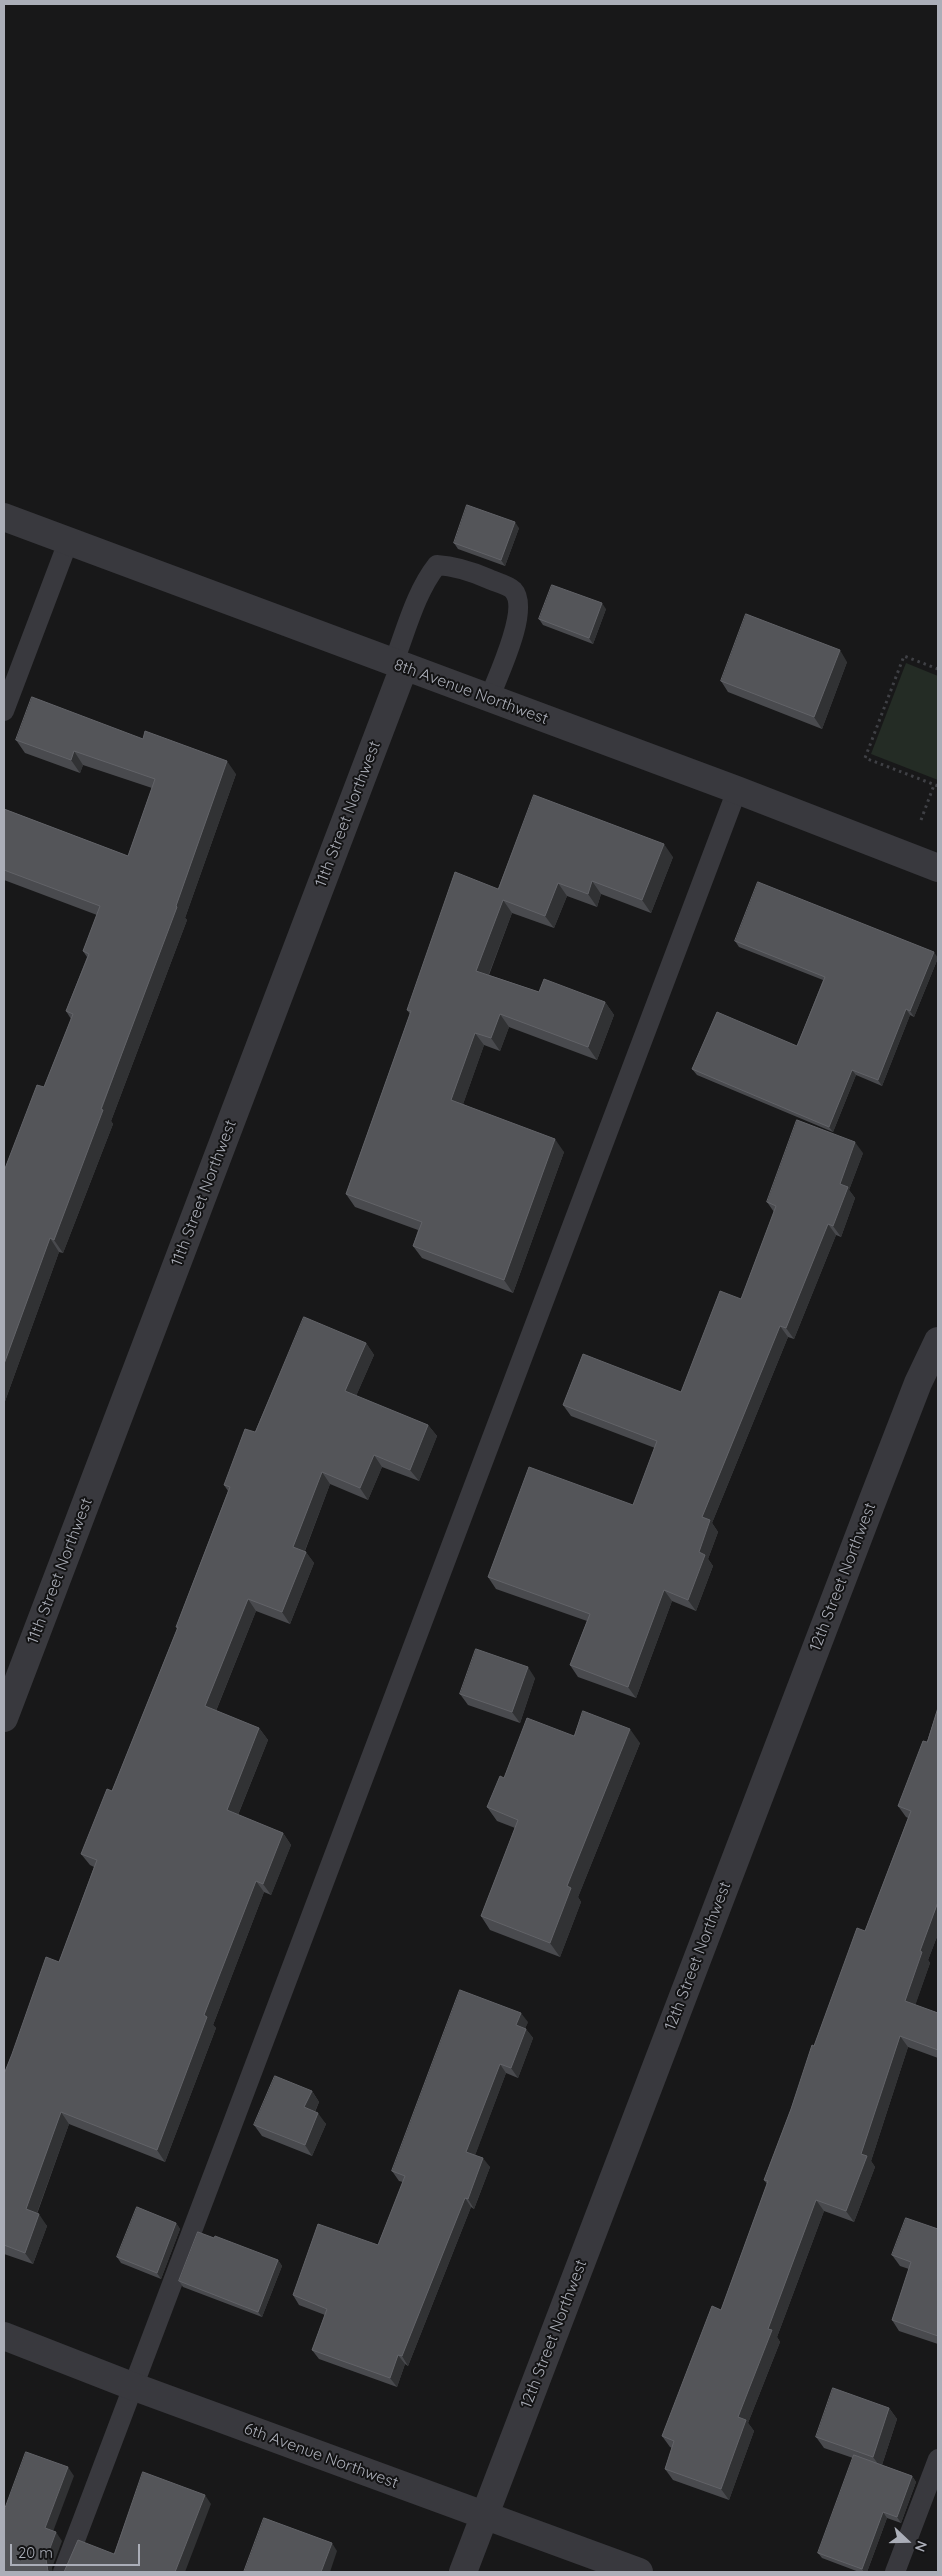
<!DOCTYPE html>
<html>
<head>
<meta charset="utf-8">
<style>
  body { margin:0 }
  #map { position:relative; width:942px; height:2576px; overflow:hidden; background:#181819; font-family:Quicksand,sans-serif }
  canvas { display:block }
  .frame { position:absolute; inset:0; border:5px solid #abaeb8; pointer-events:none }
  .north { position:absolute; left:882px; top:2516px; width:50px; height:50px; -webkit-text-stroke:4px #131314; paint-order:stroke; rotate:111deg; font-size:14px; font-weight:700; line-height:20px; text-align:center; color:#abaeb8 }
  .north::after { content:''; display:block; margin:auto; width:18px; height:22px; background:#abaeb8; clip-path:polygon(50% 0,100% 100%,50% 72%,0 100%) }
  .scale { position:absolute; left:10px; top:2544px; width:130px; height:22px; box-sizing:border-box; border:2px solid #abaeb8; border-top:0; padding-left:6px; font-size:15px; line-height:18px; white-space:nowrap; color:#abaeb8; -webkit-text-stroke:4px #131314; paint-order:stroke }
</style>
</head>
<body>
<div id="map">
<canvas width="942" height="2576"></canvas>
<div class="frame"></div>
<div class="north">N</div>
<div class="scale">20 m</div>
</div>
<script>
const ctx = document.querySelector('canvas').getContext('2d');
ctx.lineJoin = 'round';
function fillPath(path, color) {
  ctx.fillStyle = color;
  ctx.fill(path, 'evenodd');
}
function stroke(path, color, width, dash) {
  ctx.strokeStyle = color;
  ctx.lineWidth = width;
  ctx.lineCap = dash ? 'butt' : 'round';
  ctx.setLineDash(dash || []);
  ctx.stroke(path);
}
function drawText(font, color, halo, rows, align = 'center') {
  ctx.font = font + ' Quicksand,sans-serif';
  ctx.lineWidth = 4;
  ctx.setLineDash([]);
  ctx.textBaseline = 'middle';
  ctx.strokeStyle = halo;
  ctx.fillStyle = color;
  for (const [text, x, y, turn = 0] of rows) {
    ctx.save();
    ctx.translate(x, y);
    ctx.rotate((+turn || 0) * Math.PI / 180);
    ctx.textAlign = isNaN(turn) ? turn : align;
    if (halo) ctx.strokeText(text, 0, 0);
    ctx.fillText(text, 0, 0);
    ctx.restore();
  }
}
const green = new Path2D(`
  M906 663 938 676V780L871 754Z`);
const path = new Path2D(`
  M938 669 904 656 865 758 938 786
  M921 820 934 785`);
const lane = new Path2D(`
  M393 664C406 631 415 593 437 565 455 566 473 572 489 579 495 582 508 585 513 590 531 609 497 677 489 699
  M4 711 68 542
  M63 2572 737 790
  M895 2572 938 2459`);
const street = new Path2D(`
  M4 517 737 790 938 868
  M4 1718 404 667
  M4 2336 132 2386 639 2572
  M463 2572 870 1507 918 1383 938 1341`);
const wall = new Path2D(`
  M519 528 505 566 458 549 454 543Z
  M606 609 593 644 543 625 539 619Z
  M847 662 822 729 728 692 721 681Z
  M16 740 236 774 185 918 187 920 111 1121 113 1124 63 1253 59 1252 4 1404V1171L44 1087 71 1019 66 1011 87 957 83 951 97 915 4 880V809L128 856 152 788 83 765 80 773 25 753Z
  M673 857 651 913 601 894 597 907 567 896 554 928 512 913 489 975 539 992 605 1002 614 1015 597 1060 509 1027 500 1051 484 1045 463 1104 564 1152 513 1293 422 1258 413 1246 418 1230 355 1207 346 1194 410 1014 407 1010 498 889Z
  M735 941 938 958 914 1017 910 1015 882 1086 856 1075 833 1132 697 1075 692 1069 797 1046 823 980 739 947Z
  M863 1153 849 1190 855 1198 841 1237 836 1235 794 1339 788 1337 712 1523 718 1532 708 1559 713 1566 696 1611 672 1601 636 1698 578 1677 570 1665 587 1621 496 1589 488 1577 633 1505 655 1448 571 1416 563 1405 681 1392 741 1299 774 1212 767 1202Z
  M366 1343 374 1355 356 1396 428 1425 437 1436 419 1481 382 1467 368 1500 330 1484 305 1551 314 1563 290 1624 256 1611 216 1711 259 1728 268 1740 238 1815 283 1833 291 1845 271 1895 264 1892 213 2025 216 2028 165 2162 69 2124 37 2214 47 2226 33 2264 4 2254V2074L59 1962 94 1867 90 1865 81 1854 112 1791 177 1629 176 1627 228 1491 224 1485 255 1432Z
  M535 1678 520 1723 468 1705 460 1694Z
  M938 1708V1934L928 1960 930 1963 915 2005 938 2013V2058L908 2047 871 2161 875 2167 854 2222 824 2211 777 2337 780 2342 748 2423 754 2431 729 2500 673 2480 665 2469 672 2448 670 2447 662 2436 721 2310 767 2184 764 2180 791 2109 814 2046 865 1931 908 1818 906 1817 898 1806 927 1742Z
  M574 1736 640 1743 578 1897 581 1902 560 1957 490 1930 481 1916 515 1828 497 1821 487 1807 504 1778Z
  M528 2022 525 2028 533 2038 518 2078 506 2073 475 2155 490 2167 474 2209 471 2207 408 2366 405 2364 397 2387 319 2359 312 2350 325 2315 299 2305 293 2295 378 2245 403 2182 399 2181 392 2171Z
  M312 2091 319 2102 315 2112 326 2124 312 2156 262 2136 254 2125Z
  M176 2223 180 2229 161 2279 121 2263 117 2257Z
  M938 2229V2344L899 2331 892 2320 909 2269 900 2266 892 2255Z
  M214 2238 278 2260 282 2266 262 2317 183 2287 179 2281Z
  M889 2408 897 2419 882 2465 912 2476 916 2482 901 2523 887 2518 867 2572H859L822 2558 818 2553 853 2458 824 2448 816 2437Z`);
const shadedWall = new Path2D(`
  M515 522 519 528 505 566 501 560Z
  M602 603 606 609 593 644 589 638Z
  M840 650 847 662 822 729 814 717Z
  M74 751 83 765 80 773 71 760Z
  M227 761 236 774 185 918 187 920 111 1121 113 1124 63 1253 54 1240 176 906Z
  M664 844 673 857 651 913 642 900Z
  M592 881 601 894 597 907 588 894Z
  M558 883 567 896 554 928 545 916Z
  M503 900 512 913 485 984 476 971Z
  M934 952 938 958 914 1017 910 1011Z
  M605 1002 614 1015 597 1060 588 1047Z
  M906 1009 910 1015 882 1086 878 1080Z
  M500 1014 509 1027 500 1051 491 1038Z
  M475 1033 484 1045 460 1113 451 1100Z
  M852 1070 856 1075 833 1132 829 1127Z
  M555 1139 564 1152 513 1293 504 1280Z
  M855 1142 863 1153 849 1190 855 1198 841 1237 833 1226 840 1184Z
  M828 1224 836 1235 794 1339 786 1328Z
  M50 1238 59 1252 4 1404V1364Z
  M780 1326 788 1337 712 1523 718 1532 708 1559 713 1566 696 1611 688 1600 699 1552 702 1517Z
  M366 1343 374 1355 353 1403 345 1391Z
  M428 1425 437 1436 419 1481 410 1470Z
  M374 1455 382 1467 368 1500 360 1488Z
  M322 1472 330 1484 302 1558 293 1547Z
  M306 1552 314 1563 290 1624 282 1612Z
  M664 1590 672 1601 636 1698 628 1687Z
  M248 1599 256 1611 213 1718 205 1706Z
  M528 1667 535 1678 520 1723 512 1712Z
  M259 1728 268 1740 235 1822 227 1810Z
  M630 1729 640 1743 578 1897 581 1902 560 1957 550 1943 567 1886Z
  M283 1833 291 1845 271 1895 263 1884Z
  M256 1881 264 1892 213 2025 216 2028 165 2162 157 2150 204 2015Z
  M938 1902V1934L928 1960 930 1963 913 2012 905 2001 920 1951Z
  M521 2013 528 2022 523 2034 516 2025Z
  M526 2029 533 2038 518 2078 511 2068Z
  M900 2036 908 2047 871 2161 875 2167 854 2222 846 2211 861 2154Z
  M500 2064 506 2073 473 2161 466 2152Z
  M312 2091 319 2102 312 2118 304 2107Z
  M61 2112 69 2124 34 2221 26 2209Z
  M318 2113 326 2124 312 2156 305 2145Z
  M483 2158 490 2167 474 2209 468 2199Z
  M465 2198 471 2207 408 2366 402 2356Z
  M816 2200 824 2211 777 2337 780 2342 748 2423 754 2431 729 2500 721 2489 738 2417 768 2329Z
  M39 2214 47 2226 33 2264 25 2253Z
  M176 2223 180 2229 161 2279 157 2273Z
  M278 2260 282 2266 262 2317 258 2312Z
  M398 2355 405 2364 397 2387 390 2378Z
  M889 2408 897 2419 881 2468 873 2457Z
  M68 2467 74 2476 51 2537 45 2528Z
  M912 2476 916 2482 901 2523 897 2517Z
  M205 2495 211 2504 185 2572H175Z
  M883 2512 887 2518 867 2572H864L862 2569Z
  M56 2532 62 2541 52 2568 53 2572H49L46 2559Z
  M332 2543 337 2551 330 2572H321Z`);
const building = new Path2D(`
  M467 505 515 522 501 560 454 543Z
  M552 585 602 603 589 638 539 619Z
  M746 614 840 650 814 717 721 681Z
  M32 697 143 739 145 731 227 761 176 906 177 907 101 1109 103 1110 54 1240 50 1238 4 1364V1171L37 1085 44 1087 73 1014 66 1011 89 954 83 951 100 906 4 870V809L128 856 155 779 74 751 71 760 16 740Z
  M534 795 664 844 642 900 592 881 588 894 558 883 545 916 503 900 476 971 539 992 544 979 605 1002 588 1047 500 1014 491 1038 475 1033 451 1100 555 1139 504 1280 413 1246 422 1222 346 1194 411 1011 407 1010 455 872 498 889Z
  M758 882 934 952 910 1011 906 1009 878 1080 852 1070 829 1127 692 1069 717 1012 797 1046 825 977 735 941Z
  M797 1120 855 1142 840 1184 848 1187 833 1226 828 1224 786 1328 780 1326 702 1517 710 1520 699 1552 705 1555 688 1600 664 1590 628 1687 570 1665 590 1614 488 1577 529 1467 633 1505 657 1441 563 1405 583 1354 681 1392 720 1291 741 1299 776 1206 767 1202Z
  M304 1317 366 1343 345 1391 428 1425 410 1470 374 1455 360 1488 322 1472 293 1547 306 1552 282 1612 248 1599 205 1706 259 1728 227 1810 283 1833 263 1884 256 1881 204 2015 207 2017 157 2150 61 2112 26 2209 39 2214 25 2253 4 2245V2074L12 2054 46 1957 59 1962 97 1860 81 1854 107 1789 112 1791 178 1627H176L230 1487 224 1485 245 1429 255 1432Z
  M476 1649 528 1667 512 1712 460 1694Z
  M938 1708V1902L920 1951 922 1952 905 2001 938 2013V2050L900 2036 861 2154 867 2156 846 2211 816 2200 768 2329 772 2330 738 2417 746 2420 721 2489 665 2469 674 2441 662 2436 712 2306 721 2310 768 2181 764 2180 791 2109 812 2045 814 2046 857 1928 865 1931 911 1811 898 1806 923 1741 927 1742Z
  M583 1711 630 1729 567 1886 571 1888 550 1943 481 1916 518 1820 487 1807 500 1776 504 1778 527 1718 574 1736Z
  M460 1990 521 2013 516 2025 526 2029 511 2068 500 2064 466 2152 483 2158 468 2199 465 2198 402 2356 398 2355 390 2378 312 2350 327 2309 293 2295 318 2224 378 2245 405 2176 392 2171Z
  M275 2076 312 2091 304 2107 318 2113 305 2145 254 2125Z
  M137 2207 176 2223 157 2273 117 2257Z
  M906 2218 938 2229V2336L892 2320 911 2262 892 2255Z
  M198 2232 214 2238 215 2236 278 2260 258 2312 179 2281Z
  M833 2388 889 2408 873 2457 816 2437Z
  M26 2452 68 2467 45 2528 56 2532 46 2559 48 2571 51 2572H4V2511Z
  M854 2455 912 2476 897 2517 883 2512 862 2569 818 2553Z
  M143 2472 205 2495 175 2572H64L78 2540 114 2554Z
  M264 2518 332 2543 321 2572H244Z`);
const streetNames = [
  ["8th Avenue Northwest",471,692,20],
  ["11th Street Northwest",348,814,-69],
  ["11th Street Northwest",204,1193,-69],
  ["11th Street Northwest",60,1571,-69],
  ["12th Street Northwest",843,1577,-69],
  ["12th Street Northwest",698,1956,-69],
  ["12th Street Northwest",554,2334,-69],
  ["6th Avenue Northwest",321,2456,20]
];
fillPath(green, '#242c25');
stroke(path, '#3f4045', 3, [2.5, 4]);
stroke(lane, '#39393e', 20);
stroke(street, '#39393e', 28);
fillPath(wall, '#494a4e');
fillPath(shadedWall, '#313234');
fillPath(building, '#545559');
stroke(building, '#626368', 1);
drawText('16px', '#abaeb8', '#131314', streetNames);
</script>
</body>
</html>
